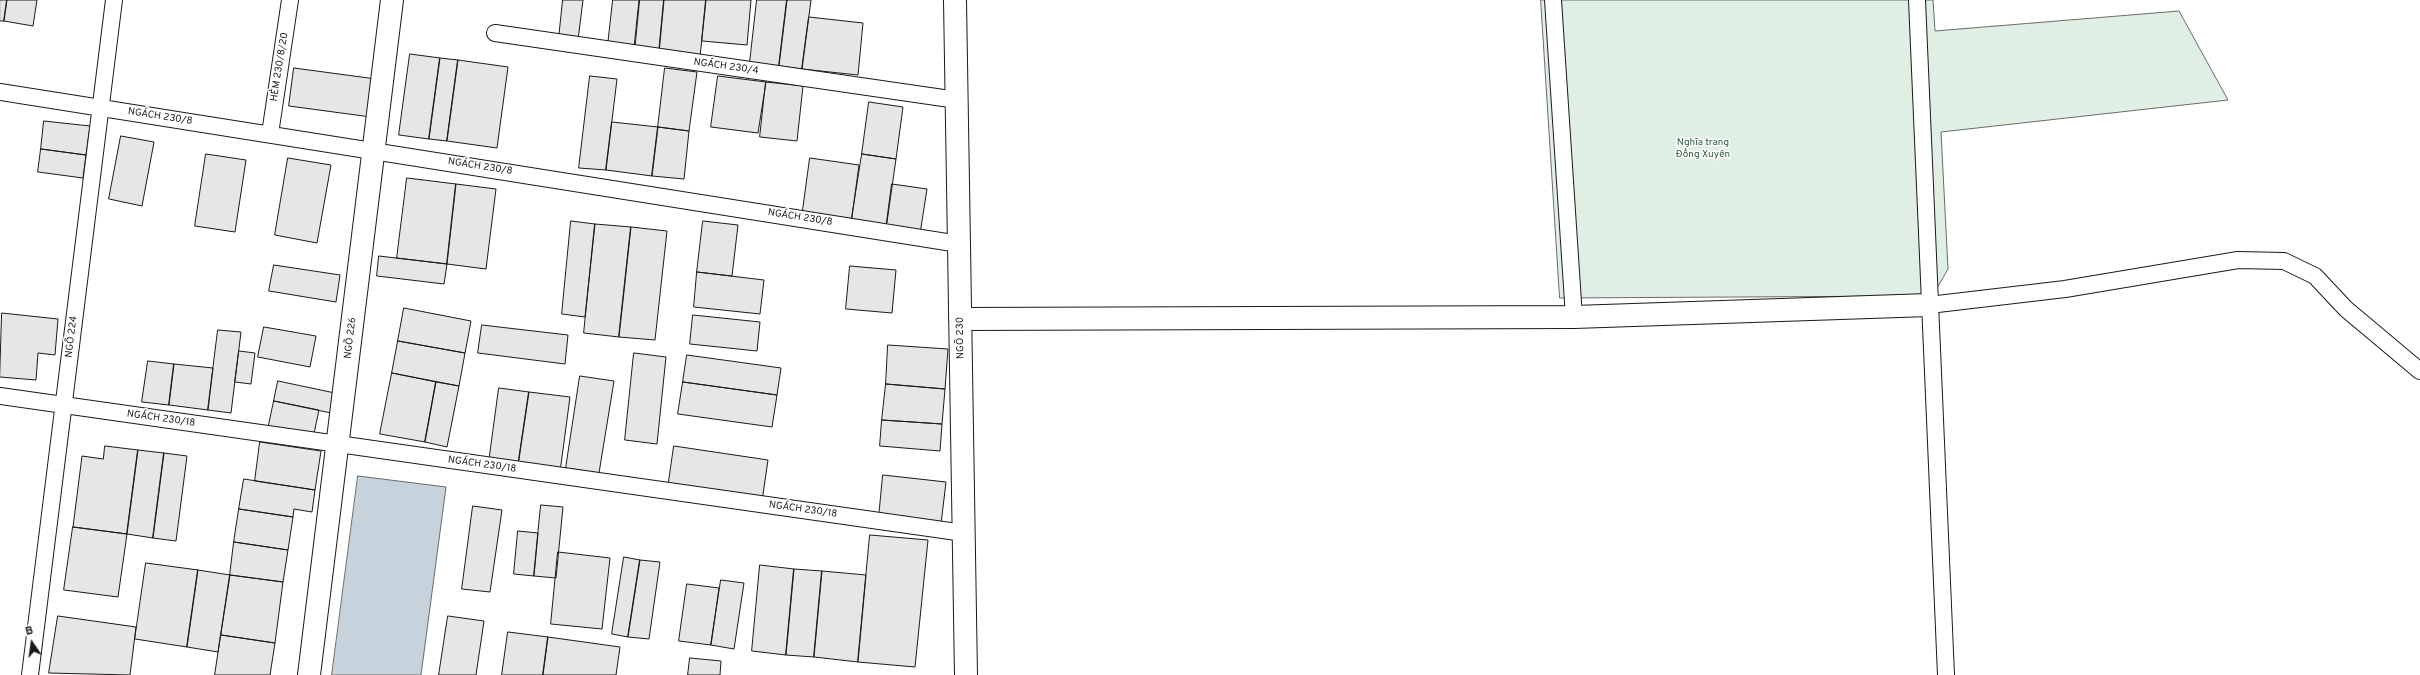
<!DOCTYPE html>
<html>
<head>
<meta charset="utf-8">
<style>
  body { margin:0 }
  #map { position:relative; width:2420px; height:675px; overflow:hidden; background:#fff; font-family:Overpass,sans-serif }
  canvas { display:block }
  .north { position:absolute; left:12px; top:623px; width:40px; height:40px; -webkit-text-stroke:3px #fff; paint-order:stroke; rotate:347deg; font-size:11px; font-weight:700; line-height:16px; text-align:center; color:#1a1a1a }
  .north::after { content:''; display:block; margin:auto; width:14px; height:18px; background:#1a1a1a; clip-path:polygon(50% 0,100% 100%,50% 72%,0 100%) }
</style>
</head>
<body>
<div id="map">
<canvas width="2420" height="675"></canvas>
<div class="north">B</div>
</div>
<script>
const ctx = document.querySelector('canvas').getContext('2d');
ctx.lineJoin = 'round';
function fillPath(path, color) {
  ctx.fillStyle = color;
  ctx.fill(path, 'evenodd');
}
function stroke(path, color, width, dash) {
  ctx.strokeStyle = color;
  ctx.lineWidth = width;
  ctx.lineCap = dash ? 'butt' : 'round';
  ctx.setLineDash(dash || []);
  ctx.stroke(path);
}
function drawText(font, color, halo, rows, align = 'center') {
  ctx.font = font + ' Overpass,sans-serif';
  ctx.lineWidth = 3;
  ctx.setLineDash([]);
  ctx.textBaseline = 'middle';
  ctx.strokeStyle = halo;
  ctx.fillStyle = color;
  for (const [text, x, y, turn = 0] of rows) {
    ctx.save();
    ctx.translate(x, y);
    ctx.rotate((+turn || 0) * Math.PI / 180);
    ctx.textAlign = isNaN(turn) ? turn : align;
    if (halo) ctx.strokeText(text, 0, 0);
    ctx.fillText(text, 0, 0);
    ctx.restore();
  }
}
const green = new Path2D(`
  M1541 0H1933L1935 31 2179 11 2228 100 1941 132 1948 269 1936 290 1912 296 1560 298Z`);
const water = new Path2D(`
  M358 476 446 487 421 675H332Z`);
const building = new Path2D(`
  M0 0H7L4 21H0Z
  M7 0H37L33 26 4 21Z
  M563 0H583L578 40 559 38Z
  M613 0H639L634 48 608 45Z
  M640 0H664L659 53 635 51Z
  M664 0H706L700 57 659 53Z
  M706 0H751L747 45 702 41Z
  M757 0H787L779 66 750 62Z
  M787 0H811L802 69 779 66Z
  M809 17 863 23 858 75 802 69Z
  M410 54 440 58 429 139 399 135Z
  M440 58 458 60 447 141 429 139Z
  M458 60 508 67 497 148 447 141Z
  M294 68 376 79 371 117 289 106Z
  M665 68 697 72 689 131 658 127Z
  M590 76 617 79 606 170 579 168Z
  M718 76 766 82 758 133 711 127Z
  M766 82 803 86 797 141 760 137Z
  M869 102 903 107 896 159 862 154Z
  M44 121 90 126 86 155 41 149Z
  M612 122 658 127 652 176 606 170Z
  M658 127 689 131 684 179 652 176Z
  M121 136 154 142 142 206 109 199Z
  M41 149 86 155 83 178 38 172Z
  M206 154 246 160 235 232 195 226Z
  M862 154 896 159 886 229 851 224Z
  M288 158 331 165 317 243 275 235Z
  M810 158 859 165 851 224 802 217Z
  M407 178 456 184 447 264 397 258Z
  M456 184 496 189 486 269 447 264Z
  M892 184 927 189 920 234 886 229Z
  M571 221 595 224 585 317 562 314Z
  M703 221 738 225 732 276 697 272Z
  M595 224 631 227 619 337 584 333Z
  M631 227 667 231 655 340 619 337Z
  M379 256 447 264 444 284 377 276Z
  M274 265 340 275 336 302 269 291Z
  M850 266 896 270 892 313 846 309Z
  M697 272 764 280 760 314 694 307Z
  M404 308 471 321 465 353 398 341Z
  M2 313 58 319 55 355 38 353 36 380 0 377Z
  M693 315 760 322 757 351 690 344Z
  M482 325 568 335 565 364 478 353Z
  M264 327 316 336 310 367 258 357Z
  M218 330 241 332 231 413 208 410Z
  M398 341 465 353 459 386 392 373Z
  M888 345 948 349 945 389 886 384Z
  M239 351 255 353 251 384 235 382Z
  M634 353 666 357 657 444 625 440Z
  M687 355 781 368 777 395 683 382Z
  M148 361 174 364 169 405 142 402Z
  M174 364 213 368 208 410 169 405Z
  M392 373 436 382 425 442 380 434Z
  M580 376 614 381 599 473 566 468Z
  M278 381 335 393 331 413 274 401Z
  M436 382 459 386 447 447 425 442Z
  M683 382 777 395 772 427 678 414Z
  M886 384 945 389 942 424 882 420Z
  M499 388 529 392 518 466 489 462Z
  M529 392 570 397 560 472 518 466Z
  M274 401 319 410 313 438 268 429Z
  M882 420 942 424 940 451 880 446Z
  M260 442 321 451 315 490 255 481Z
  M105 446 138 450 127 534 73 527 82 456 103 459Z
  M674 446 768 460 762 501 668 488Z
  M138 450 164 453 153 538 127 534Z
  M164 453 187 456 176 541 153 538Z
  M883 475 946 482 941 524 879 517Z
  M244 479 315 490 312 512 294 509 293 517 239 509Z
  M541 505 563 507 556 578 534 576Z
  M473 506 502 510 490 592 462 589Z
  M239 509 293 517 288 550 234 542Z
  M73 527 127 534 118 597 64 590Z
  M518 531 538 533 534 576 514 574Z
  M870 535 928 540 915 667 858 662Z
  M234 542 288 550 283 582 230 575Z
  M558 552 610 558 602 629 551 624Z
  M624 557 640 560 628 637 612 634Z
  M640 560 660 562 649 639 628 637Z
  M146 563 198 570 187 647 135 639Z
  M760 565 794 569 786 655 752 651Z
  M794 569 822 571 814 657 786 655Z
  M198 570 230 575 218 652 187 647Z
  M822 571 866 575 858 662 814 657Z
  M230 575 283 582 275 643 221 635Z
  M721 580 744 583 734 649 711 645Z
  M687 584 719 588 711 645 679 641Z
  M58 616 136 627 130 675 49 673Z
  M448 616 484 621 476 675H439Z
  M508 632 548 637 543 675H502Z
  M221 635 275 643 270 675H215Z
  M548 637 620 647 616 675H543Z
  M690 658 721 661 720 675H688Z`);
const lane = new Path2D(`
  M1553 0 1574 317
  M1917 0 1946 675
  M495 33 957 100
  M0 92 959 244
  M270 134 290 0
  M1929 305 2065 289 2238 260 2284 261 2315 276 2346 309 2420 371
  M0 396 964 533
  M30 675 114 0`);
const street = new Path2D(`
  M955 0 966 675
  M960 319 1574 317 1929 305
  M309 675 392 0`);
const streetNames = [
  ["HẺM 230/8/20",280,67,-81],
  ["NGÁCH 230/4",726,67,8],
  ["NGÁCH 230/8",160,117,9],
  ["NGÁCH 230/8",480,167,9],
  ["NGÁCH 230/8",800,218,9],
  ["NGÕ 224",72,337,-83],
  ["NGÕ 226",351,338,-83],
  ["NGÕ 230",961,338,-91],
  ["NGÁCH 230/18",161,419,8],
  ["NGÁCH 230/18",482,465,8],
  ["NGÁCH 230/18",803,510,8]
];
const parkNames = [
  ["Nghĩa trang",1703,143],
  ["Đổng Xuyên",1703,155]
];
fillPath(green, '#e0efe3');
stroke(green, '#6a6a6a', 1);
fillPath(water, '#c6d2dc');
stroke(water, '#6a6a6a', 1);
fillPath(building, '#e6e6e6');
stroke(building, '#1a1a1a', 1);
stroke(lane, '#1a1a1a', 18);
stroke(street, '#1a1a1a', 24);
stroke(lane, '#fff', 16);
stroke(street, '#fff', 22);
drawText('10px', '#1a1a1a', '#fff', streetNames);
drawText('10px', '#2b5a34', '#fff', parkNames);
</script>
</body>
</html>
